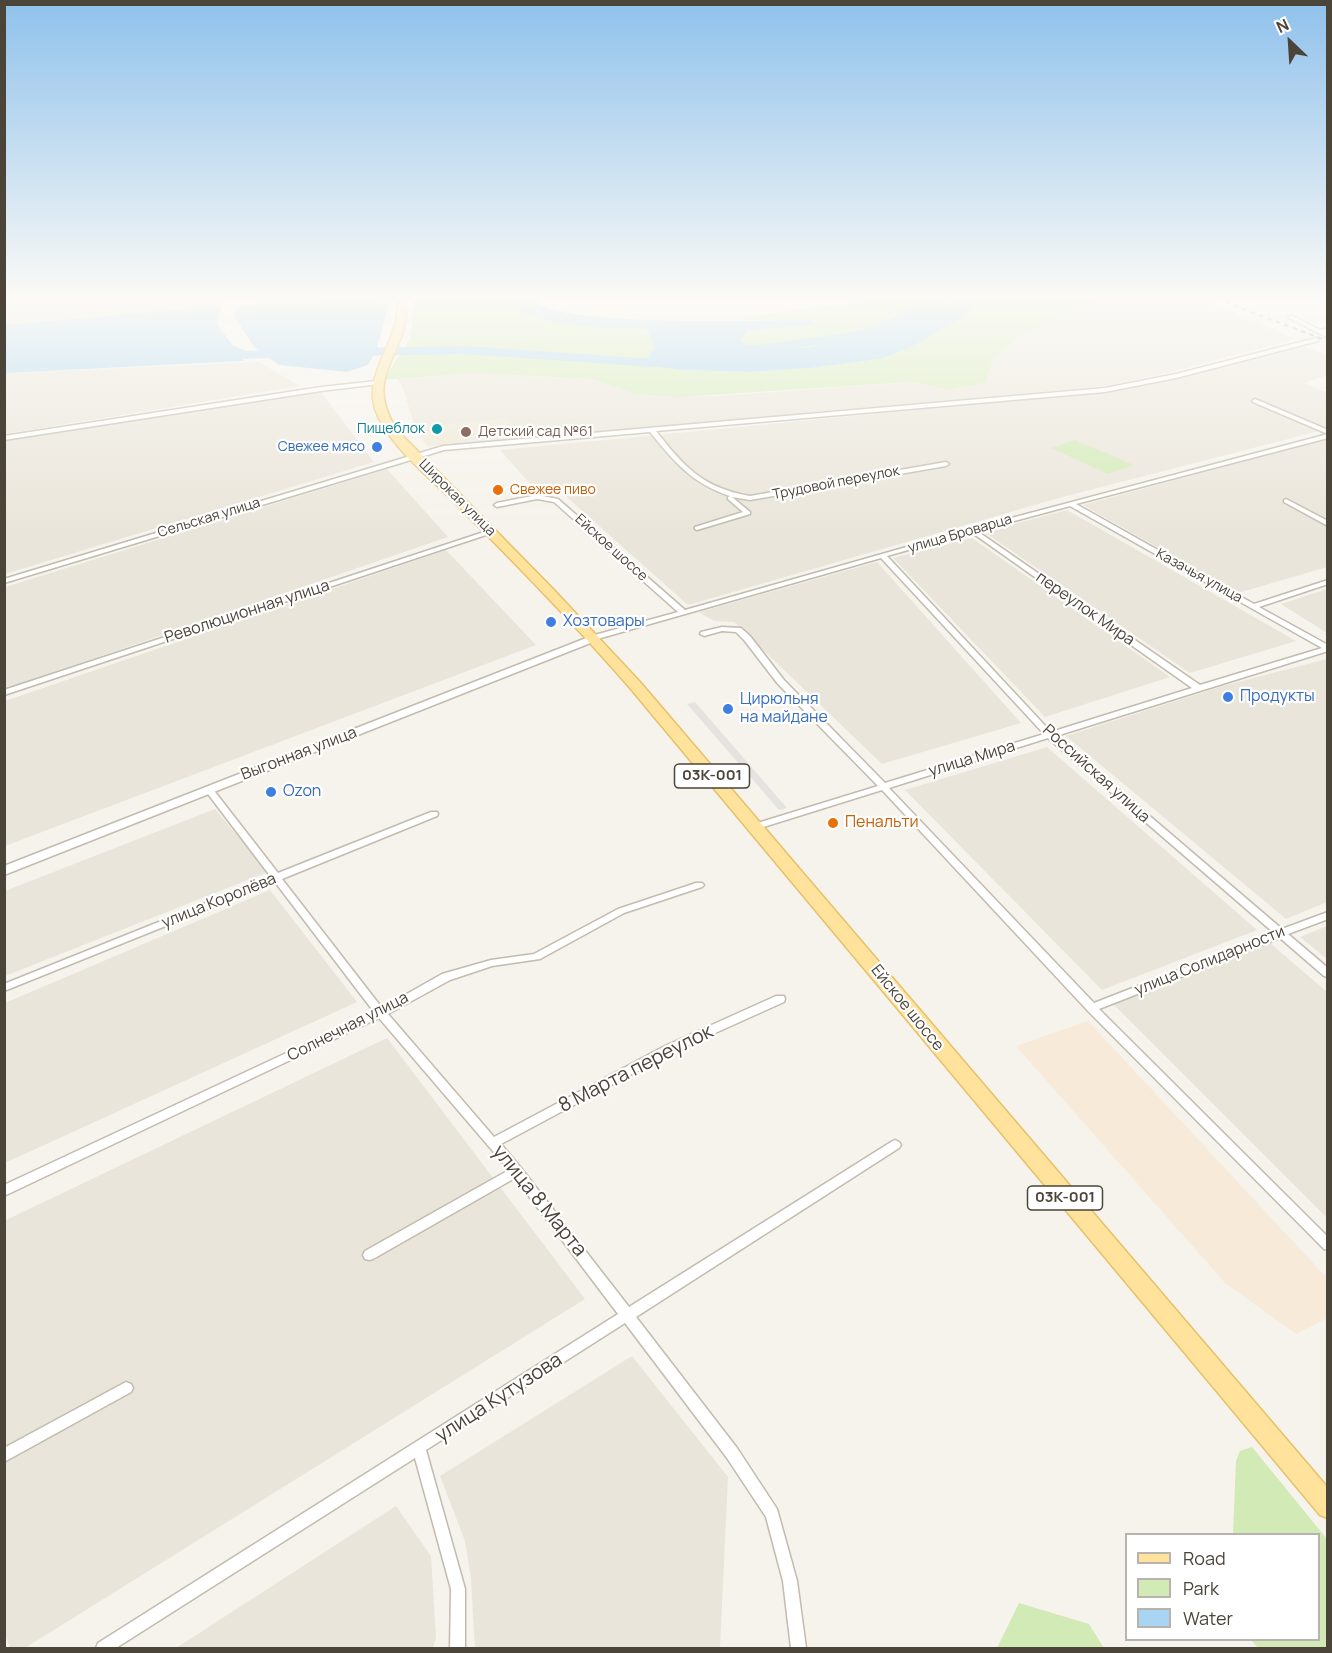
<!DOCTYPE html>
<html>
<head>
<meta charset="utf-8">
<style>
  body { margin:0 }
  #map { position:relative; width:1332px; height:1653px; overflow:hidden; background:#f6f3ec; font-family:Manrope,sans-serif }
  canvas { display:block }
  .frame { position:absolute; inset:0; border:6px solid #4b4439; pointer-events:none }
  .legend { position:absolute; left:1125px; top:1533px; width:195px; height:108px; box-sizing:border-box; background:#fff; border:2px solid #b7b4b0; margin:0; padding:8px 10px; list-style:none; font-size:18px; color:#4b4439 }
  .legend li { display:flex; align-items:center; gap:12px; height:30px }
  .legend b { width:30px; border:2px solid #b7b4b0 }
  .north { position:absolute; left:1260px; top:12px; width:60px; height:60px; -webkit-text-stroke:4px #fff; paint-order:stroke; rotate:335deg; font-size:16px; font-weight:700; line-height:24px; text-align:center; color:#4b4439 }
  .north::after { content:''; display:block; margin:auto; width:21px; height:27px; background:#4b4439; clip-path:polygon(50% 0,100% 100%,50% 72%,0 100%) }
</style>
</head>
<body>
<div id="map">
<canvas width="1332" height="1653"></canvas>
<div class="frame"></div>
<ul class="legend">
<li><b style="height:8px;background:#ffe39c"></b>Road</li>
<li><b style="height:16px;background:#d2eab5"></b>Park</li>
<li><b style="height:16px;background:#a9d4f2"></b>Water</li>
</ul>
<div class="north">N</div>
</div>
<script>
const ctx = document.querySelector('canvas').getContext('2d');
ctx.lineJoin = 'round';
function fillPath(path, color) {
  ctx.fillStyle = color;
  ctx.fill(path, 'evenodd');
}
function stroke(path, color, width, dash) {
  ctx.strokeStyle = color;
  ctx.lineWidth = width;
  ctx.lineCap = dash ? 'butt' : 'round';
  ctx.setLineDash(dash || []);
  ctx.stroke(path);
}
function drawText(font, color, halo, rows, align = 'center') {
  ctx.font = font + ' Manrope,sans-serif';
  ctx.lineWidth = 4.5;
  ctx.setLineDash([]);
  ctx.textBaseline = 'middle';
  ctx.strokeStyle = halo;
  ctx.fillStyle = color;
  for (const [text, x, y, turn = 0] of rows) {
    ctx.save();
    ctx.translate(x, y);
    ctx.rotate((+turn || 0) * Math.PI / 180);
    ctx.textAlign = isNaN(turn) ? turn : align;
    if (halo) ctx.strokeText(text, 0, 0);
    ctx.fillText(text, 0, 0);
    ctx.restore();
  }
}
const residential = new Path2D(`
  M5 299H217L223 306 5 325Z
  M1103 299H1201L1296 339 1171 372 1105 386 518 439 507 419 415 428 402 385 397 379 472 373 592 379 635 394 715 396 912 382 952 390 985 383 994 359 1018 337Z
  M1303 346 1327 355V375L1304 383 1327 393V429L1059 498 688 605 560 491 540 495 500 450 1113 391Z
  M259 362 300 386 5 434V373Z
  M321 392 374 462 5 574V440Z
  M1327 439V567L1238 593 1083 505Z
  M387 469 448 537 5 689V587Z
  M1067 510 1296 641 1190 673 984 532Z
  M972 538 1170 677 1045 717 893 558Z
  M446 550 536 645 5 846V701Z
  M877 562 1021 723 882 764 734 622 714 621 699 612Z
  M1327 589V633L1281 604Z
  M1327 659V902L1286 919 1066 736 1223 686Z
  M1047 747 1257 930 1102 990 905 790Z
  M215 809 268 872 5 976V891Z
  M270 890 357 1002 5 1163V1003Z
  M1327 926V959L1300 937Z
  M1270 943 1327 992V1218L1112 1003Z
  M387 1038 585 1299 25 1648H10L4 1632V1221Z
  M632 1356 728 1477 720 1648H475L471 1579 465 1541 440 1476Z
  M396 1506 431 1556 436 1638 433 1648H176Z`);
const commercial = new Path2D(`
  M1088 1021 1327 1278V1318L1296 1334 1225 1283 1016 1046Z`);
const education = new Path2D(`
  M507 419 518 439 431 446 426 445 415 428Z`);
const green = new Path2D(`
  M414 299H511V304L575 325 647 329 655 349 682 370 750 372 811 368 880 359 974 304 955 300 912 305 892 318 808 348 745 345 739 340 749 330 817 324 810 320H742L745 317 883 299H1103L1018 337 994 359 985 383 951 390 912 382 679 397 635 394 592 379 472 373 383 380 410 339Z
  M1075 440 1134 465 1108 474 1051 448Z
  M1252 1447 1327 1539V1648H1258L1251 1640H1318V1534H1233L1236 1461 1240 1451Z
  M1019 1603 1089 1624 1104 1648H997Z`);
const parking = new Path2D(`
  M695 702 787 808 779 810 687 704Z`);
const water = new Path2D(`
  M369 299 389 304 376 351 368 365 347 372 279 365 254 347 234 316 236 308 255 304Z
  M511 299H538L537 302C566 327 762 320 810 320L818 325 749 330 740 340 745 345 808 348 892 318 912 305 955 300 975 303 965 316 909 348 880 359 811 368 750 372 682 370 647 365 645 360 655 349 647 329C608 328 541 329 511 304Z
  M222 306 217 324 244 361 5 373V325Z`);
const river = new Path2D(`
  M964 299H982L942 313 936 310Z
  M860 331 866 335 864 338 746 355 740 351 746 347Z
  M211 336 246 351 290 349 296 353 290 357 244 359 207 343V337Z
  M464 346 653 359 673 356 679 360 677 363 653 367 464 354 348 356 342 352 348 348Z`);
const minor = new Path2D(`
  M1291 315 1320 330 1328 328V331L1324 332 1328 334V338L1289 318 1288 317Z
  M1316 338 1318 339V341L1176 378 1105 392 656 431C684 467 703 488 750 496L946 462 949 464 946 466 750 500 732 497 750 512V514L697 530 695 529V527L743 512 728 499V497L730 496C693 484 674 462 650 432L444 450 4 583V579L443 446 1105 388 1176 374Z
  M377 381 379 382V384L321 391 4 440V436L321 387Z
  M1255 399 1328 430V434L1253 402 1252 401Z
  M1328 434V438L1076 504 1254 604 1328 580V584L1259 607 1328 645V651L1056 736 1282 929 1328 912V919L1288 934 1328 968V977L1324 976 1280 938 1099 1009 1328 1237V1250L1324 1249 1088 1011 882 790 757 829H751L749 827 751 825 878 786 778 684 744 640 736 632 722 631 704 636 700 634 701 632 722 627 741 628 750 636 784 680 885 783 1044 734 881 558 594 640H591V636L678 612 554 502 537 499 497 507 494 505 497 503 537 495 558 499 685 610 970 529ZM1070 506 1322 648 1200 685 977 531ZM971 532 1192 688 1051 732 887 556ZM1048 738 1274 933 1094 1003 889 788Z
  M1286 499 1328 521V526L1284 502V500Z
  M490 530 493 532 492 533 4 695V690Z
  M209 787 212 788 278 873 431 812H437L438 814 437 816 282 879 382 1008 442 974 491 960 534 954 618 909 696 883H702L704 885 702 887 624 913 540 959 492 966 450 980 388 1014 494 1137 665 1046 776 996H784L785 999 784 1002 673 1052 501 1144 521 1168 629 1307 891 1142 895 1140 899 1142 901 1145 899 1148 636 1317 737 1448 777 1509 797 1581 806 1648H791L783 1581 766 1517 727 1458 625 1323 426 1450 465 1589V1648H450L451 1589 415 1458 116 1648H96L98 1643 618 1314 515 1178 373 1259 369 1260 365 1259 363 1255 365 1251 509 1170 379 1018 4 1196V1185L374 1012 275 882 4 991V984L271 877 205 790Z
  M126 1382 131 1384 133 1388 131 1392 4 1462V1448Z`);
const tertiary = new Path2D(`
  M594 635 598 636V640L4 875V866Z`);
const primary = new Path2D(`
  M397 299H405C415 352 358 372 398 431L553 589 640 682 1328 1488V1518L1320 1515 630 688C577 627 521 569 464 512 437 483 388 447 375 409 363 370 403 338 397 299Z`);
const rail = new Path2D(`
  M1217 299 1328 341`);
const markers = [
  [437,429,6,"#0f9aa8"],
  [466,432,6,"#8d6e63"],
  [377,447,6,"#3f7fe0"],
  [498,490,6,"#e8710a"],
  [551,622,6,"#3f7fe0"],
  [1228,697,6,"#3f7fe0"],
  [728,709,6,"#3f7fe0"],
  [271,792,6,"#3f7fe0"],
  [833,823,6,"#e8710a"]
];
const farCulturenames = [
  ["Пищеблок",425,429]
];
const farEducationnames = [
  ["Детский сад №61",478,432]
];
const farShopnames = [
  ["Свежее мясо",365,447]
];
const farStreetnames = [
  ["Трудовой переулок",836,483,-11],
  ["Широкая улица",457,498,45],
  ["Сельская улица",209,518,-17],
  ["улица Броварца",960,534,-16],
  ["Ейское шоссе",611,548,42],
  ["Казачья улица",1199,576,29]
];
const farFoodnames = [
  ["Свежее пиво",510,490]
];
const shields = [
  [712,776,75],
  [1065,1198,75]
];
const shieldNames = [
  ["03К-001",712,776],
  ["03К-001",1065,1198]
];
const streetNames = [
  ["переулок Мира",1085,609,35],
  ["Революционная улица",247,612,-18],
  ["Выгонная улица",299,754,-21],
  ["улица Мира",972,759,-17],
  ["Российская улица",1096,774,42],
  ["улица Королёва",219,901,-22],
  ["улица Солидарности",1210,961,-22],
  ["Ейское шоссе",907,1008,51],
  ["Солнечная улица",348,1027,-27]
];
const shopNames = [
  ["Хозтовары",563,622],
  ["Продукты",1240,697],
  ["Цирюльня",740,700],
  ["на майдане",740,718],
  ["Ozon",283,792]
];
const foodNames = [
  ["Пенальти",845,823]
];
const nearStreetnames = [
  ["8 Марта переулок",636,1069,-27],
  ["улица 8 Марта",539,1201,51],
  ["улица Кутузова",499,1398,-33]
];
fillPath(residential, '#eae5da');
fillPath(commercial, '#f7ead8');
fillPath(education, '#efe8d6');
fillPath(green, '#d2eab5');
fillPath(parking, '#e5e3e0');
fillPath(water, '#a9d4f2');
fillPath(river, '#a9d4f2');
stroke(minor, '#c2bbae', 3);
stroke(tertiary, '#c2bbae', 3);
stroke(primary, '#e6c16a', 3);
fillPath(minor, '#fff');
fillPath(tertiary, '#fff');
fillPath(primary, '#ffe39c');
stroke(rail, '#9a9a9a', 2, [4.5, 4.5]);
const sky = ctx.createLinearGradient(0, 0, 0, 531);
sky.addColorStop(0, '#8fc1ec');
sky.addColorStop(0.56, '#fbfaf6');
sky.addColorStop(1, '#fbfaf600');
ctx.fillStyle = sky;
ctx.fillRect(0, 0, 1332, 531);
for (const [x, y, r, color] of markers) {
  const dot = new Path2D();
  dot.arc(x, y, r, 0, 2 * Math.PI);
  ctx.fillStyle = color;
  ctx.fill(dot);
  stroke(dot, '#fff', 2);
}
drawText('14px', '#0d838f', '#fff', farCulturenames, 'right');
drawText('14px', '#785e54', '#fff', farEducationnames, 'left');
drawText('14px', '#366cbe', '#fff', farShopnames, 'right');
drawText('14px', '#4b4439', '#fff', farStreetnames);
drawText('14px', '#c56008', '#fff', farFoodnames, 'left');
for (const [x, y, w] of shields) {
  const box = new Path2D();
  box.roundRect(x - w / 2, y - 12, w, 24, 4.5);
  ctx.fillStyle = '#fff';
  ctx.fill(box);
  stroke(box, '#4b4439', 1.5);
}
drawText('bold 15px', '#4b4439', null, shieldNames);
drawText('16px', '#4b4439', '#fff', streetNames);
drawText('16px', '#366cbe', '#fff', shopNames, 'left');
drawText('16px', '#c56008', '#fff', foodNames, 'left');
drawText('20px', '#4b4439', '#fff', nearStreetnames);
</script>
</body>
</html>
